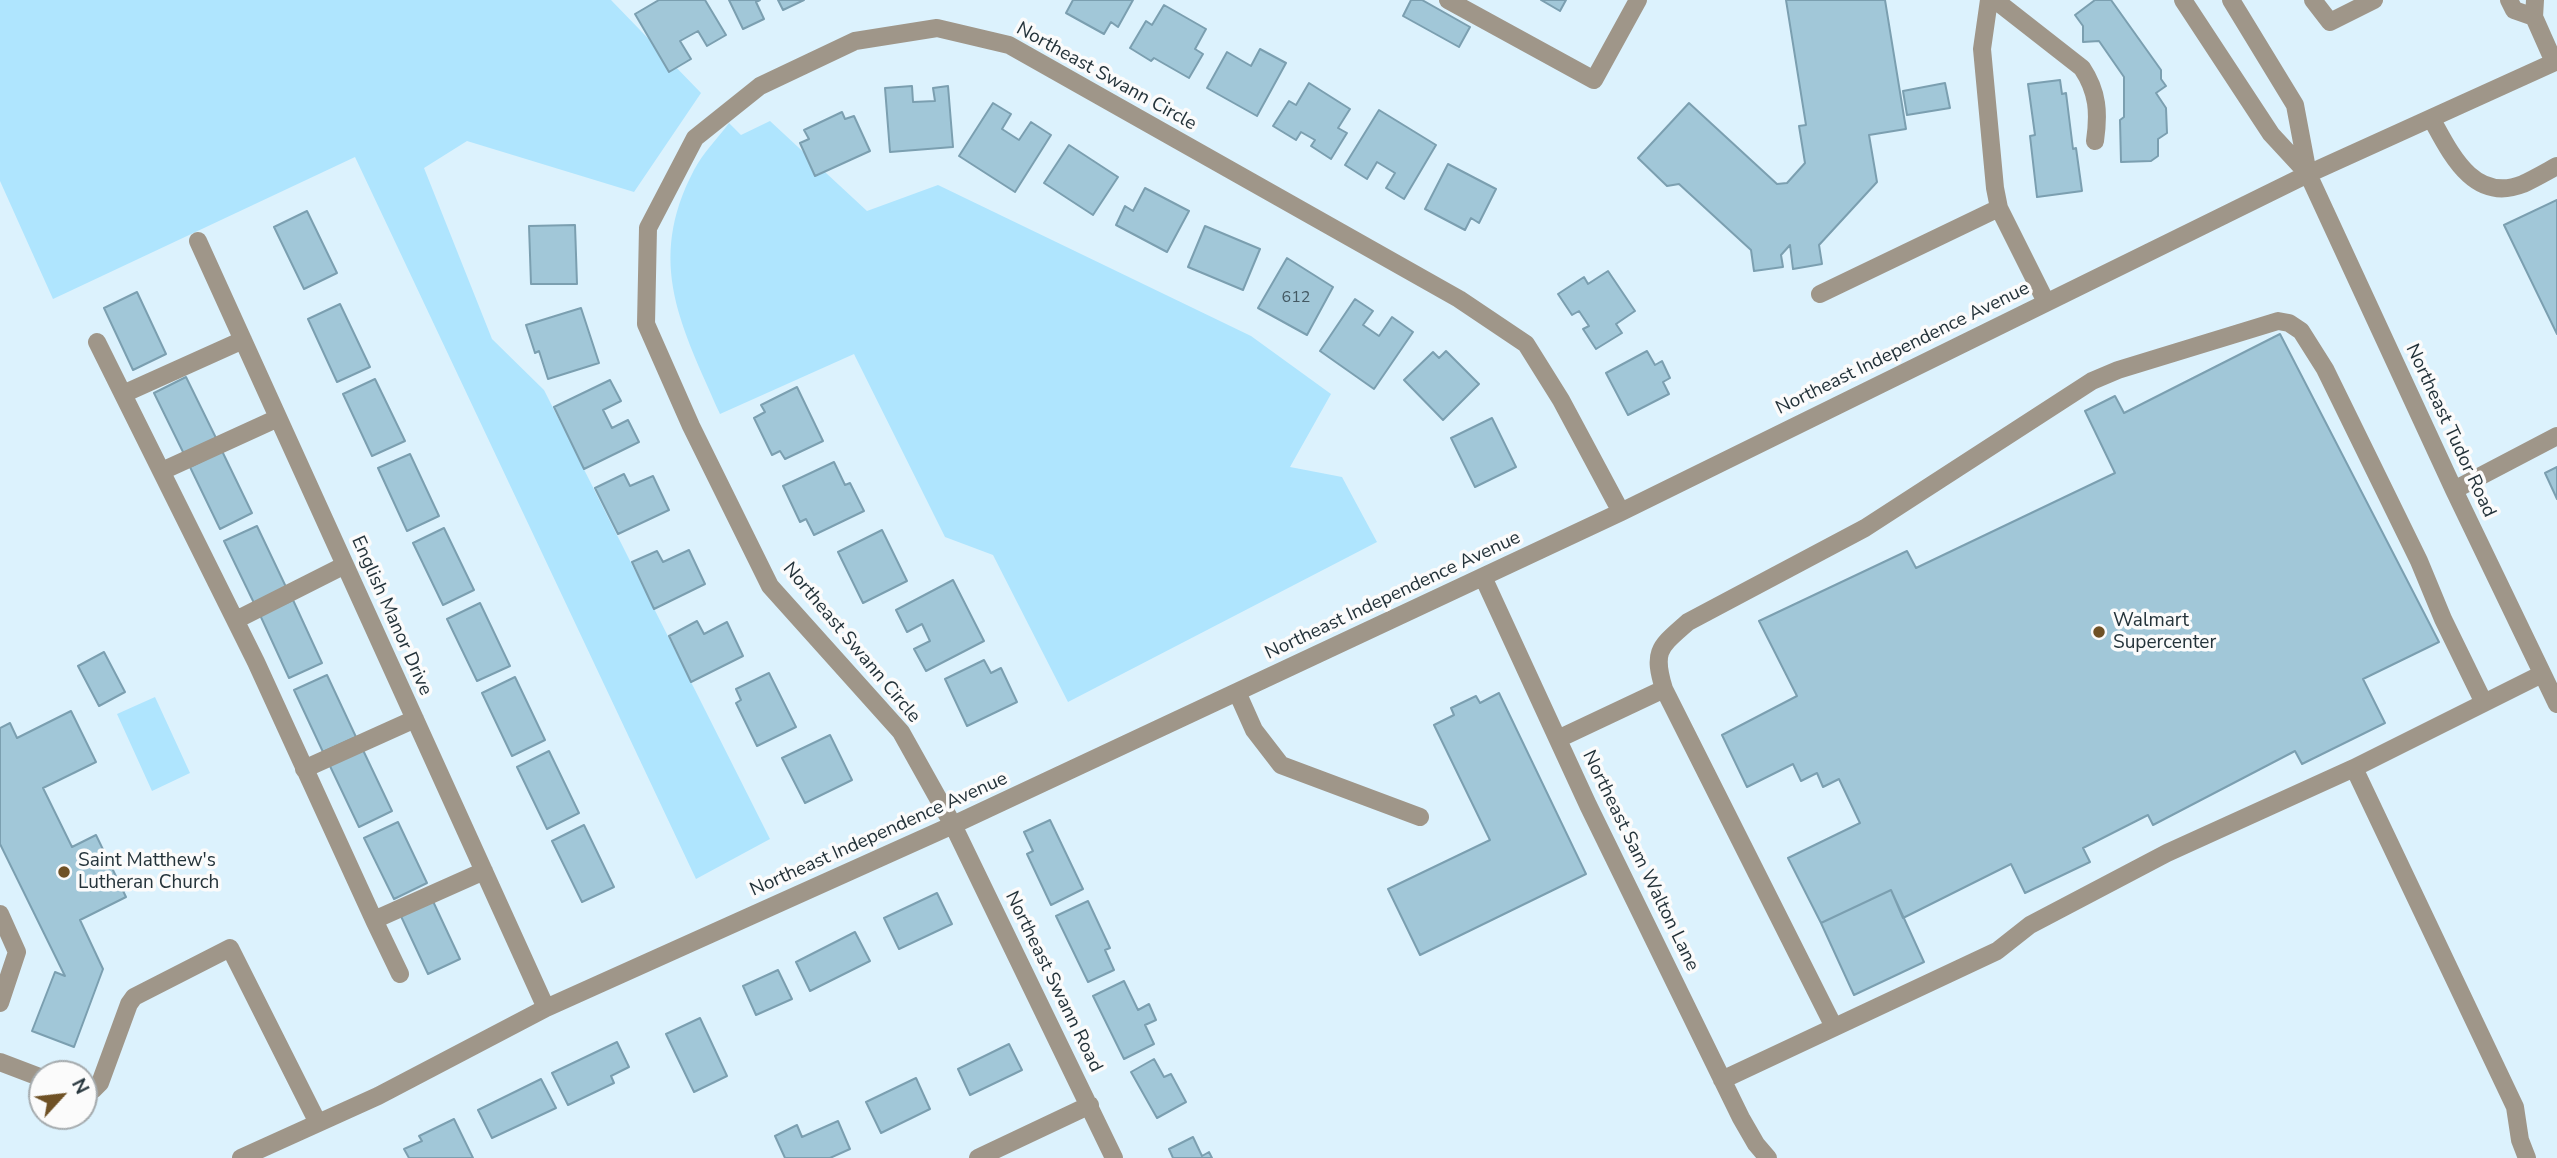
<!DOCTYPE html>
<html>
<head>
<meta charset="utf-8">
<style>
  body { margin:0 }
  #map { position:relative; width:2557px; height:1158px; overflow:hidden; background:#dcf2fd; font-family:"Nunito Sans",sans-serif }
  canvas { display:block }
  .north { position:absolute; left:28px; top:1060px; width:70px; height:70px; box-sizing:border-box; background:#fbfbfb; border:2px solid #a5abae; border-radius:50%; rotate:63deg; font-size:19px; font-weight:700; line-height:28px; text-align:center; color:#24333a }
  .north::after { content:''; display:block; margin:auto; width:24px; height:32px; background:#6f5125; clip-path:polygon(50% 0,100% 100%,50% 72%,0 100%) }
</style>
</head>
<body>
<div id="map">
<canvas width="2557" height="1158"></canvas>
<div class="north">N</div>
</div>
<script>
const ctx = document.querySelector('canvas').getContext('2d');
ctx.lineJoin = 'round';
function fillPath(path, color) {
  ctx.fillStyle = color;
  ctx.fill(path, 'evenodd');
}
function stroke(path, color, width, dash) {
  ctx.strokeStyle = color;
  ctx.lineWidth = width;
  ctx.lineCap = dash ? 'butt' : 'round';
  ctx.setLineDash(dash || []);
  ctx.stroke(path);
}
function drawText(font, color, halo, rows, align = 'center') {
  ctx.font = font + ' "Nunito Sans",sans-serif';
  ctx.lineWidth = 7;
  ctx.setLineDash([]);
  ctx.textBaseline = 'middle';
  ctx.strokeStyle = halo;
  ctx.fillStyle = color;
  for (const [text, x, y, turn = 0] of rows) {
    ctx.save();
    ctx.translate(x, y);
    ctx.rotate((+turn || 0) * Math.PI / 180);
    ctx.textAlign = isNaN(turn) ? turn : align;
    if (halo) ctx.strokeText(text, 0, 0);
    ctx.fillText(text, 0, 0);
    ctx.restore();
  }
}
const green = new Path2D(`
  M0 0H611L701 93 634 192 467 141 424 168 492 339 544 390 770 839 696 879 355 157 53 299 0 181Z
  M770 121 867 211 938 185 1251 336 1331 394 1290 467 1342 477 1377 542 1068 702 993 555 945 537 854 354 720 414C682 327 645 263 694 170 703 153 718 138 729 123L741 135Z
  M155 697 190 773 152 791 117 714Z`);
const building = new Path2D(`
  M659 0H705L726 35 707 46 698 31 680 41 691 59 669 72 635 14Z
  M729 0H760L756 2 764 19 743 29Z
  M778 0H804L783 10Z
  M1073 0H1133L1118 27 1111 22 1104 34 1066 13Z
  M1411 0H1422L1470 27 1459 47 1403 16Z
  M1541 0H1566L1560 11Z
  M1786 0H1885L1906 129 1869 135 1877 182 1819 245 1822 264 1793 269 1790 245 1781 255 1783 267 1754 271 1751 250 1679 184 1667 186 1638 158 1689 103 1777 184 1787 183 1805 163 1799 126 1806 125Z
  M2095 0H2111L2161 70V79L2166 86 2156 93 2166 108 2167 133 2158 139V156L2151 161 2121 162 2120 120 2124 117V77L2099 41 2083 42V26L2075 15Z
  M1164 5 1206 29 1195 49 1203 54 1189 78 1154 58 1151 61 1130 48 1146 21 1152 25Z
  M1260 49 1286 63 1257 116 1207 88 1227 52 1251 66Z
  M2060 80 2062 94 2066 93 2073 149 2076 148 2082 191 2037 197 2030 136 2035 135 2028 84Z
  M1309 83 1350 109 1338 128 1347 133 1331 159 1311 146 1315 140 1301 132 1296 140 1273 126 1289 101 1296 105Z
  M1945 83 1950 108 1907 115 1903 91Z
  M912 86 913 102 935 101 933 88 948 86 953 147 890 152 885 88Z
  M993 103 1011 114 1002 129 1019 140 1031 122 1051 135 1015 192 959 156Z
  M1379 110 1436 145 1404 199 1386 188 1395 173 1377 162 1367 179 1345 165Z
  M842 112 845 119 854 116 870 151 815 176 800 143 809 139 804 130Z
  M1069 145 1118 177 1093 215 1044 183Z
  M1448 164 1496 189 1479 223 1471 218 1465 230 1425 209Z
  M1145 188 1189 211 1167 252 1116 225 1125 206 1133 211Z
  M2557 200V334L2504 225Z
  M307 211 337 273 304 289 274 227Z
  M575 225 577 284H531L529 226Z
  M1205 226 1260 249 1243 290 1188 267Z
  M1287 258 1333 287 1307 335 1258 308Z
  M1608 271 1635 311 1616 324 1622 333 1596 349 1583 329 1589 326 1579 311 1572 315 1558 294 1584 277 1588 284Z
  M137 292 166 354 133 370 104 308Z
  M1355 299 1373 311 1363 325 1379 336 1392 317 1413 332 1374 389 1320 351Z
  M340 304 370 367 337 382 308 319Z
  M581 308 599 363 548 379 539 351 535 353 526 325Z
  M2280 334 2439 642 2363 679 2385 723 2302 764 2295 751 2153 825 2148 815 2083 848 2090 862 2025 893 2011 864 1903 918 1891 890 1821 923 1788 858 1860 823 1839 779 1823 787 1817 773 1801 781 1793 764 1747 787 1722 735 1797 696 1759 621 1907 551 1916 568 2115 473 2085 411 2115 396 2124 413Z
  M1446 351 1479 384 1443 420 1404 380 1433 352 1439 358Z
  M1647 351 1655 365 1662 361 1670 378 1663 382 1669 394 1628 415 1606 373Z
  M186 377 216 438 184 454 154 393Z
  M375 379 405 441 372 456 343 394Z
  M610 380 621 401 603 410 612 428 628 420 639 442 584 469 554 407Z
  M797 387 823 441 785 459 780 451 772 455 754 418 765 412 761 405Z
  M1492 418 1516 467 1475 487 1451 438Z
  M222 451 252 513 220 529 190 467Z
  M410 454 439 516 407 531 378 468Z
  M834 462 845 485 850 483 864 511 814 535 806 519 800 522 783 486Z
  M2557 467V499L2545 473Z
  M624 474 630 486 653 476 669 510 618 534 595 488Z
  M257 526 286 587 254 603 224 541Z
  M444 528 474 590 443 605 413 543Z
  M882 530 907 581 863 603 838 552Z
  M689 550 705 584 654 609 632 562 657 551 663 562Z
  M953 580 984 641 926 671 914 649 930 641 922 624 907 632 896 610Z
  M293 600 322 663 289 678 260 615Z
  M480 603 510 666 477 681 447 619Z
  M697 621 704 634 727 622 743 656 691 682 669 636Z
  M104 652 125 692 99 706 78 666Z
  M984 660 991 673 1001 668 1017 702 967 726 945 679Z
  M769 673 796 727 757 746 736 703 741 700 736 689Z
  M327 675 356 737 323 752 294 690Z
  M515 677 545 740 512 756 482 693Z
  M1499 693 1586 874 1420 955 1388 889 1490 840 1434 725 1454 715 1451 708 1476 696 1480 703Z
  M71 711 96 762 43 788 72 847 96 835 126 897 80 920 103 969 74 1047 32 1031 55 972 65 976 0 844V728L10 723 17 738Z
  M830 735 852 780 805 803 782 758Z
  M362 748 392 811 359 827 329 764Z
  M549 751 579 813 547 829 517 767Z
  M1050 820 1083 889 1051 905 1027 854 1033 851 1024 832Z
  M398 822 427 883 394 899 364 838Z
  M584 825 614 887 582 902 552 841Z
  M1891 890 1924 962 1854 995 1821 923Z
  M937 893 952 924 899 949 884 918Z
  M431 897 460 959 428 974 399 912Z
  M1088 901 1110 948 1105 950 1114 970 1088 982 1056 916Z
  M855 932 870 961 810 991 796 962Z
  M778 970 792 999 756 1015 743 986Z
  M1124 981 1138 1010 1149 1004 1156 1020 1145 1025 1154 1044 1124 1059 1093 996Z
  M700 1018 727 1076 694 1092 666 1034Z
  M617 1042 629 1067 611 1076 614 1083 568 1105 552 1073Z
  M1009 1044 1022 1070 970 1095 958 1069Z
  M1154 1059 1164 1077 1171 1074 1186 1102 1157 1118 1131 1072Z
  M916 1078 930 1109 881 1133 866 1102Z
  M541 1079 556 1108 492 1138 478 1110Z
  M454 1119 473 1158H409L404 1149 422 1141 419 1136Z
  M838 1121 850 1149 830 1158H785L775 1136 797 1125 802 1137Z
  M1193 1137 1202 1156 1209 1152 1212 1158H1173L1169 1149Z`);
const minor = new Path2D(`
  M1448 0 1594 80 1638 0
  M1989 0 1982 49 1995 188 1999 208 2046 302
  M1995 0 2082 68C2098 92 2099 113 2095 141
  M2183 0 2271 134 2308 174
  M2231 0 2295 105 2308 174 2454 490 2557 704
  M2313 0 2330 22 2374 0
  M2509 0 2514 10 2534 17
  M2535 0 2534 17 2554 62
  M2431 118C2450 152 2473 204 2523 184 2534 179 2546 172 2557 166
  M198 241 546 1008
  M1820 294 1999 208
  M97 342 256 662 374 920 484 871
  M123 394 243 340
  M162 471 278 418
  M2454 490 2557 436
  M1483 577 1588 805 1741 1118 1756 1144 1768 1158
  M236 620 345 565
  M1664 689 1834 1027
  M1237 692 1254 730 1281 765 1420 817
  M1558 739 1664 689C1652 650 1660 647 1688 622L1865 528 2092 381 2118 370 2278 321 2289 323 2301 331 2325 369 2419 561 2443 619 2484 703
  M2354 768 2515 1107 2520 1140 2527 1158
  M304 769 415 719
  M0 914 17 952 0 1003
  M374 920 400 974
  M0 1062 42 1078
  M1722 1080 1997 951 2030 925 2167 853 2354 768 2542 674
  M84 1092 93 1090 100 1083 129 1004 134 997 230 948 318 1123
  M241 1158 378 1096 546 1008 953 825 1621 512 2308 174 2557 61
  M978 1158 1090 1105
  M1114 1158 953 825 901 732 770 586 691 426 646 324 648 228 695 138 760 86 855 41 937 28 1009 45 1459 299 1526 344 1561 400 1621 512`);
const markers = [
  [2099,632,7,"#6f5125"],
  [64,872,7,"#6f5125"]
];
const numberNames = [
  ["612",1296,298]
];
const streetNames = [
  ["Northeast Swann Circle",1106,77,29],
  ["Northeast Independence Avenue",1903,349,-26],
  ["Northeast Tudor Road",2450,431,65],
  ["Northeast Independence Avenue",1393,596,-25],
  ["English Manor Drive",391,616,66],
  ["Northeast Swann Circle",851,643,50],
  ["Northeast Independence Avenue",879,835,-24],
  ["Northeast Sam Walton Lane",1640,861,64],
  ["Northeast Swann Road",1053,982,64]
];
const poiNames = [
  ["Walmart",2113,621],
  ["Supercenter",2113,643],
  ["Saint Matthew's",78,861],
  ["Lutheran Church",78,883]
];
fillPath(green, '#afe5fe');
fillPath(building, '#a1c7d8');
stroke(building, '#7b9fb0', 2);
stroke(minor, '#9f9689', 18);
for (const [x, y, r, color] of markers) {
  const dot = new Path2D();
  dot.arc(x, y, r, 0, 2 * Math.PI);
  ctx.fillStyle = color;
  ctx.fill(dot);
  stroke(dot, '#fbfbfb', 2.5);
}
drawText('16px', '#435862', null, numberNames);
drawText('19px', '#24333a', '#fbfbfb', streetNames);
drawText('19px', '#24333a', '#fbfbfb', poiNames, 'left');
</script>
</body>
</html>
